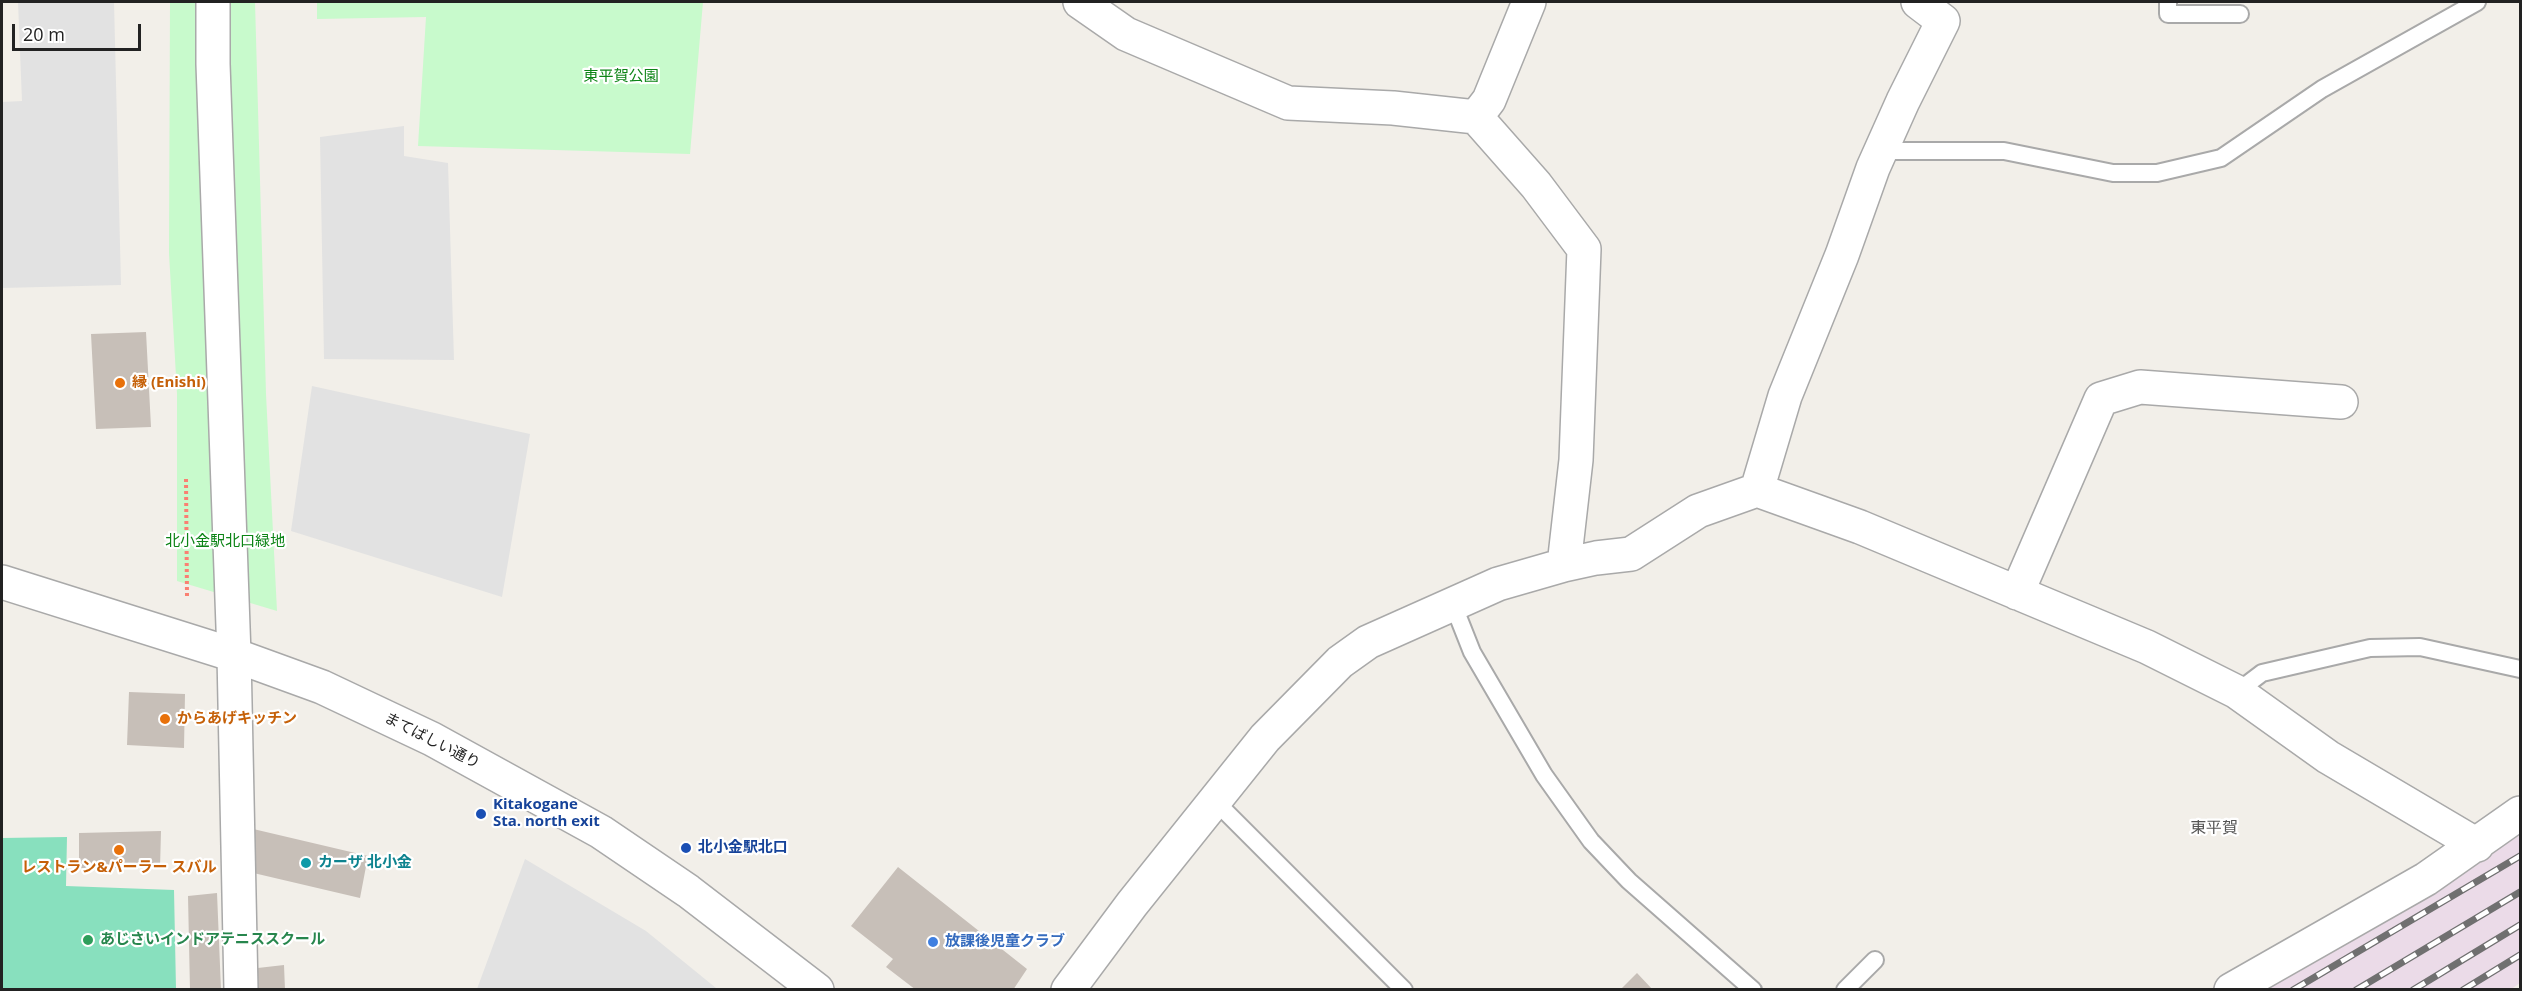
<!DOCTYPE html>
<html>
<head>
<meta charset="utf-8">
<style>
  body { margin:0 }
  #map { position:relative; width:2522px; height:991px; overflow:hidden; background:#f2efe9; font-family:"Open Sans",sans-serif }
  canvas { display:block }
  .frame { position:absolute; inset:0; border:3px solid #222; pointer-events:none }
  .scale { position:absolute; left:12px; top:24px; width:129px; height:27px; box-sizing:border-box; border:3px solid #222; border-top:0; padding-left:8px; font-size:18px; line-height:21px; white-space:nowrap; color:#222; -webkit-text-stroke:4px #fff; paint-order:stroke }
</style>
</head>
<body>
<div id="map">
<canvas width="2522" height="991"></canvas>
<div class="frame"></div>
<div class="scale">20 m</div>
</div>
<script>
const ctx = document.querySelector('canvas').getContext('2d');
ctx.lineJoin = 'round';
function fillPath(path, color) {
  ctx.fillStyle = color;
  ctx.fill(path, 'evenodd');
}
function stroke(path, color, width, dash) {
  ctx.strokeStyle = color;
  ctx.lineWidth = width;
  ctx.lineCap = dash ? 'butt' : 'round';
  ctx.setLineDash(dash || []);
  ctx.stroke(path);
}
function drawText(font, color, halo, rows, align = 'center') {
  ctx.font = font + ' "Open Sans","Noto Sans JP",sans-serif';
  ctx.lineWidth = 4.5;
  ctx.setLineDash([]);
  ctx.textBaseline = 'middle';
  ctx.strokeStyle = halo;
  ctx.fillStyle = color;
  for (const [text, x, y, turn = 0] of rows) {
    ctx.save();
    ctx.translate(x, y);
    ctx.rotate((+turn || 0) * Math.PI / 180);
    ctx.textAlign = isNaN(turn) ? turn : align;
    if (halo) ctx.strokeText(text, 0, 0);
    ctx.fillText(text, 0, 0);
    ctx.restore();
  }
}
const industrial = new Path2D(`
  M2520 835V983L2510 990H2262Z`);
const park = new Path2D(`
  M170 2H255L266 394 277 611 177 581V394L169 253Z
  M317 2H703L690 154 418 146 426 17 317 19Z`);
const pitch = new Path2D(`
  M67 837 66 886 174 890 176 989H2V838Z`);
const parking = new Path2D(`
  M18 2H114L121 285 2 288V102L22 101Z
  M404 126V156L448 163 454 360 324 359 320 137Z
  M312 386 530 434 502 597 291 531Z
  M525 859 646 931 716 988 715 989H477Z`);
const building = new Path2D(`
  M146 332 151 427 96 429 91 334Z
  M129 692 185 694 184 748 127 745Z
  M249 828 368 856 360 898 245 871Z
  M161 831 160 868H79V833Z
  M898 867 1027 969 1013 990H916L886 967 893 959 851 926Z
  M217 893 221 990H190L188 896Z
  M284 965 285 990H249V969Z
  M1637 973 1653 990H1620Z`);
const path = new Path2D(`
  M186 479 187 596`);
const service = new Path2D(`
  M2168 2V14H2240
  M1882 151H2004L2113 173H2157L2221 158 2322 89 2477 2
  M1453 604 1472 652 1544 775 1591 841 1629 881 1753 990
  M2237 692 2262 673 2370 648 2420 647 2520 669
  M1215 801 1404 990
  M1845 990 1875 960`);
const minor = new Path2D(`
  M213 2V64L234 655 241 990
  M1080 2 1126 34 1288 103 1393 108 1476 117 1536 185 1584 249 1576 460 1564 565
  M1476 117 1489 100 1529 2
  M1757 490 1860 527 2147 647 2237 692 2328 757 2477 845
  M2017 593 2101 399 2140 387 2341 402
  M1068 990 1132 904 1265 738 1340 662 1368 642 1498 584 1564 565 1596 558 1631 554 1698 511 1757 490 1785 396 1842 255 1873 168 1903 101 1943 21 1918 2
  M2231 990 2426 879 2520 813`);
const tertiary = new Path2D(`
  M2 582 234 655 322 687 432 739 601 832 688 891 817 990`);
const rail = new Path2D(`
  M2293 990 2520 856
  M2356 990 2520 892
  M2413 990 2520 925
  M2463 990 2520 955`);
const markers = [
  [120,383,6,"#e8710a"],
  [165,719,6,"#e8710a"],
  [481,814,6,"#1a4fb4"],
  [686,848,6,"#1a4fb4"],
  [119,850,6,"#e8710a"],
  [306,863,6,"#0f9aa8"],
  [88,940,6,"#2e9e5b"],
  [933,942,6,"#3f7fe0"]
];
const parkNames = [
  ["東平賀公園",621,77],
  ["北小金駅北口緑地",225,542]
];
const foodNames = [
  ["縁 (Enishi)",132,383],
  ["からあげキッチン",177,719],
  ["レストラン&パーラー スバル",119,868,"center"]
];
const streetNames = [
  ["まてばしい通り",432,741,27]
];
const transitNames = [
  ["Kitakogane",493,805],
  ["Sta. north exit",493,822],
  ["北小金駅北口",698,848]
];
const cultureNames = [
  ["カーザ 北小金",318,863]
];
const leisureNames = [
  ["あじさいインドアテニススクール",100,940]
];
const shopNames = [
  ["放課後児童クラブ",945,942]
];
const neighbourhoodNames = [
  ["東平賀",2214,828]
];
fillPath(industrial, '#ebdbe8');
fillPath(park, '#c8facc');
fillPath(pitch, '#88e0be');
fillPath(parking, '#e2e2e2');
fillPath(building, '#c7bfb8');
stroke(service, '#a9a9a9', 20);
stroke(minor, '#a9a9a9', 36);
stroke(tertiary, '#a9a9a9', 36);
stroke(path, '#fa8072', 4, [3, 3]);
stroke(service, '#fff', 16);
stroke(minor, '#fff', 33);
stroke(tertiary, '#fff', 33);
stroke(rail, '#707070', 7);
stroke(rail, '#fff', 4.5, [14]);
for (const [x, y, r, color] of markers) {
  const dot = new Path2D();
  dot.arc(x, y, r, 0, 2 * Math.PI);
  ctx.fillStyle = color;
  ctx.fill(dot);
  stroke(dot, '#fff', 2);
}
drawText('15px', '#0c8416', '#fff', parkNames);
drawText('bold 15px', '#c56008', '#fff', foodNames, 'left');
drawText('15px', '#222', '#fff', streetNames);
drawText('bold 15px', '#164399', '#fff', transitNames, 'left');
drawText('bold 15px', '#0d838f', '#fff', cultureNames, 'left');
drawText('bold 15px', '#27864d', '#fff', leisureNames, 'left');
drawText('bold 15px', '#366cbe', '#fff', shopNames, 'left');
drawText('16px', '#555', '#fff', neighbourhoodNames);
</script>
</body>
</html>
